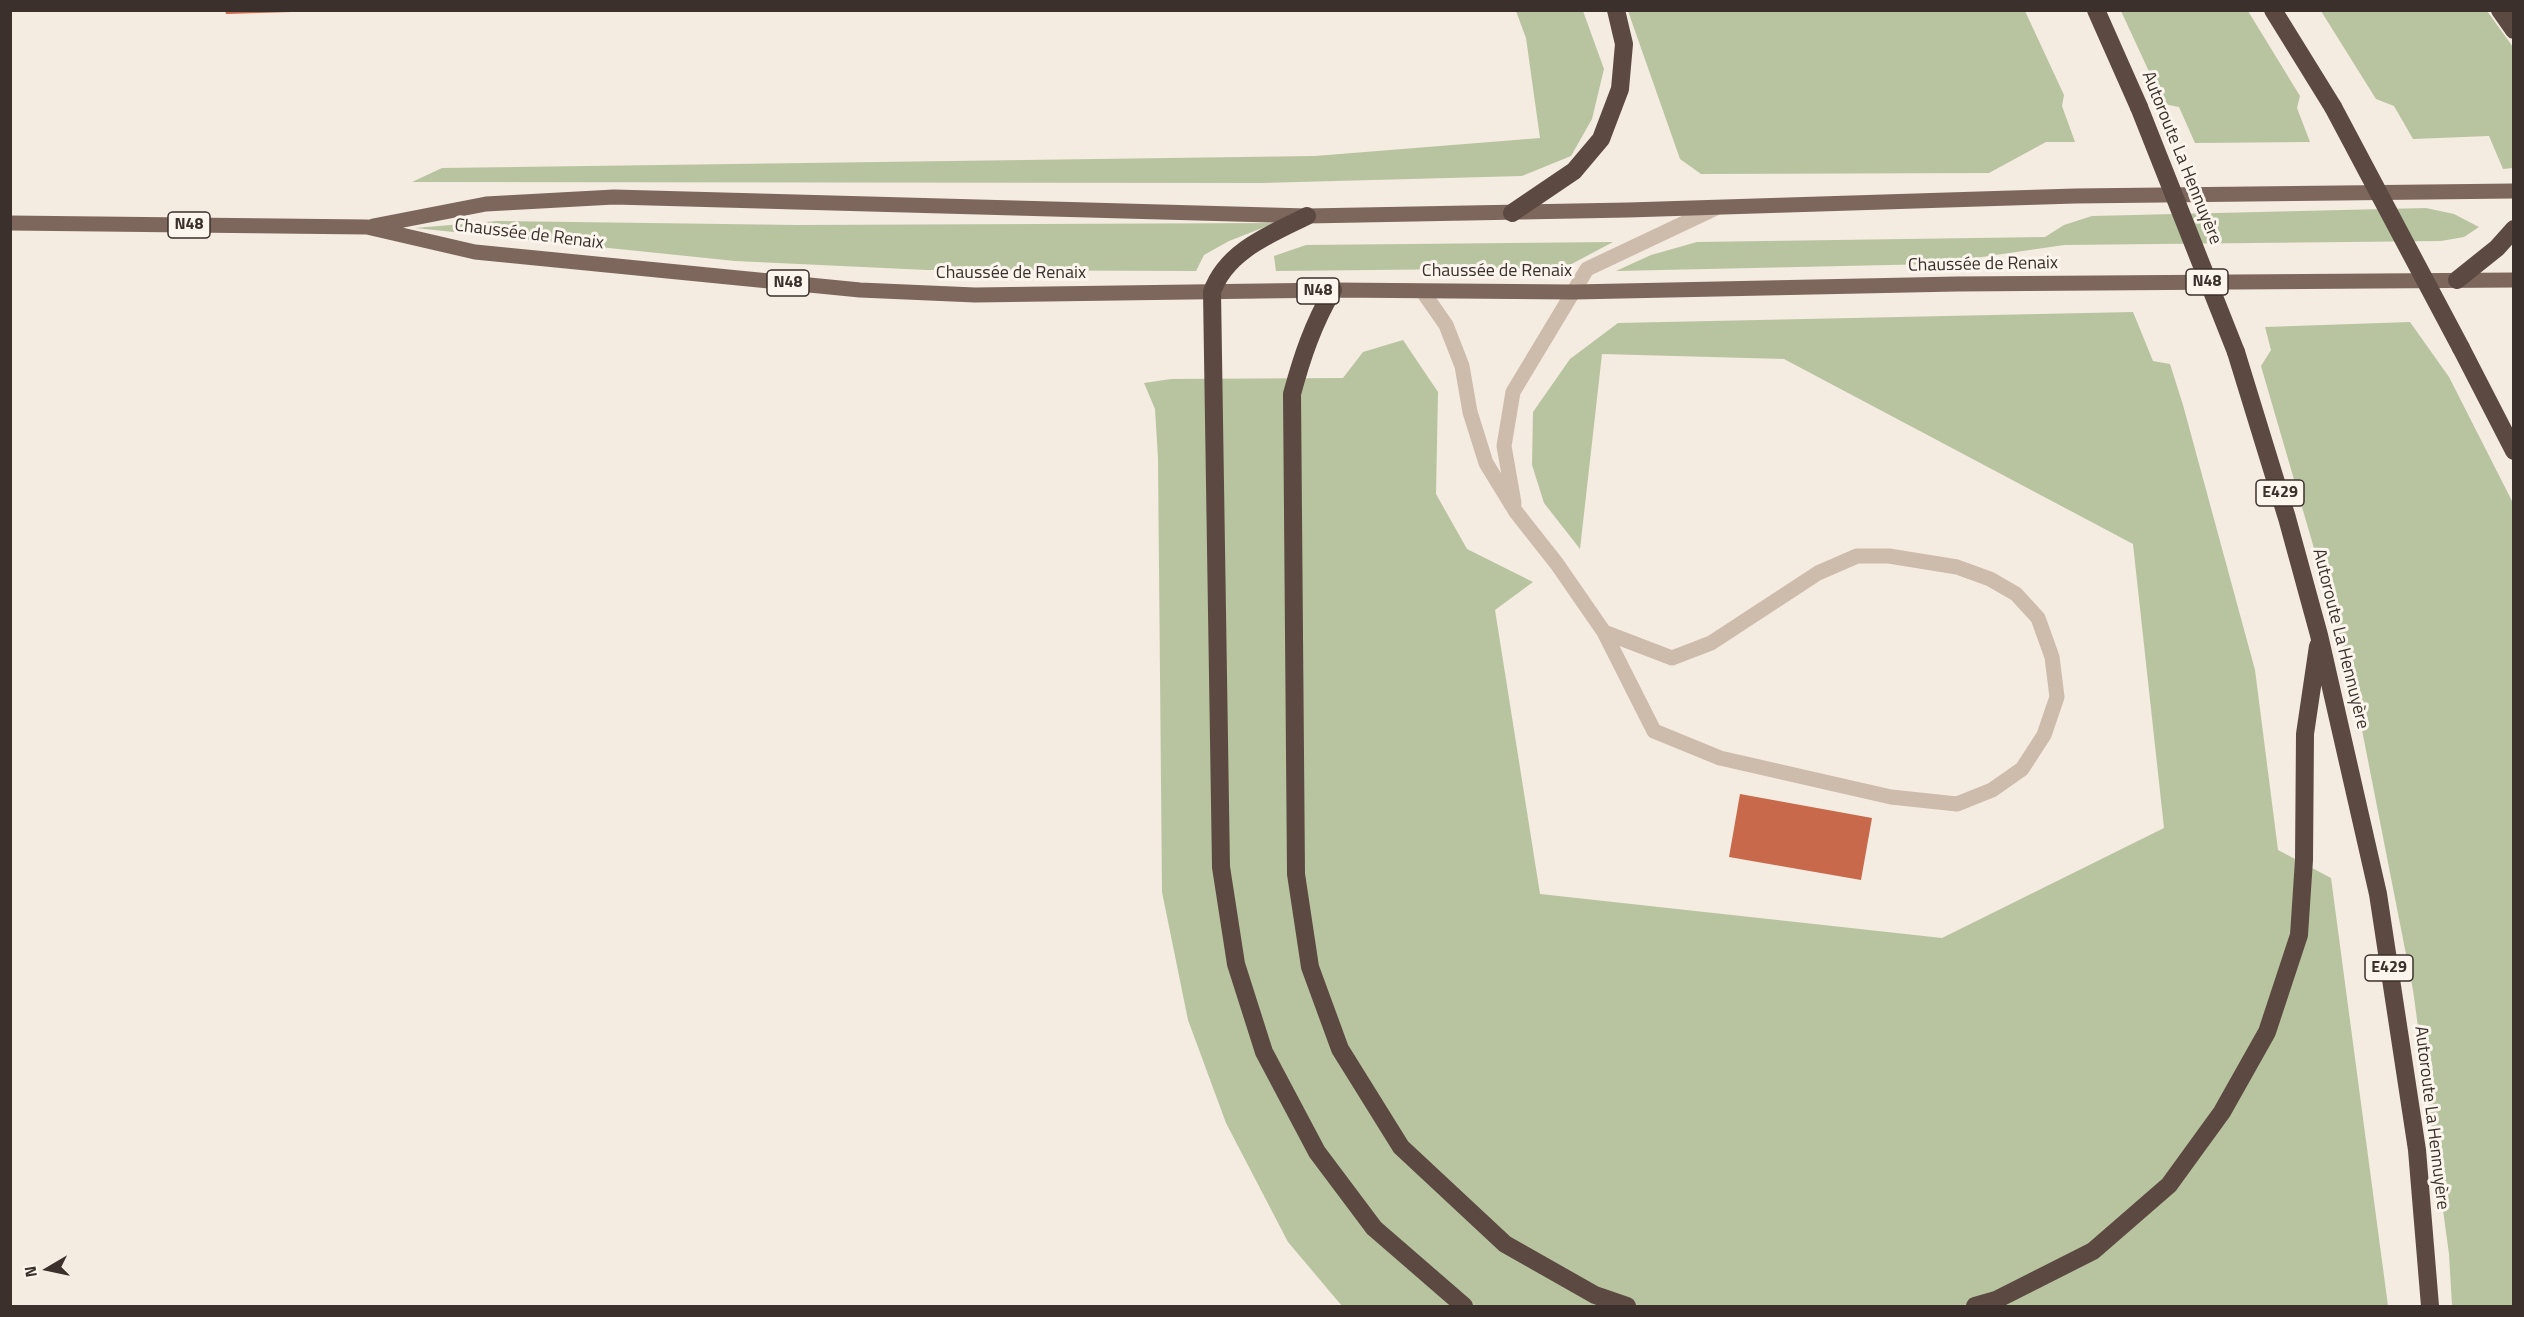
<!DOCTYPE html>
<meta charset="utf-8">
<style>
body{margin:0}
#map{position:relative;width:2524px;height:1317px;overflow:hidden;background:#f4ebe1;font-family:"Titillium Web",sans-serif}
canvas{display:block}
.frame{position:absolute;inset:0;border:12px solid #3b302b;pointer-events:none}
.north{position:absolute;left:18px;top:1239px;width:60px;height:60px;-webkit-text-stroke:4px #fbf5ee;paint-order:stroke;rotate:261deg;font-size:16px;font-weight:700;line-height:24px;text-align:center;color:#3b302b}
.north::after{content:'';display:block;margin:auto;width:21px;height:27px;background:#3b302b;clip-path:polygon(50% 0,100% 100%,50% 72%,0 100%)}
</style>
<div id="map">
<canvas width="2524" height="1317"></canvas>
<div class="frame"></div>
<div class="north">N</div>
</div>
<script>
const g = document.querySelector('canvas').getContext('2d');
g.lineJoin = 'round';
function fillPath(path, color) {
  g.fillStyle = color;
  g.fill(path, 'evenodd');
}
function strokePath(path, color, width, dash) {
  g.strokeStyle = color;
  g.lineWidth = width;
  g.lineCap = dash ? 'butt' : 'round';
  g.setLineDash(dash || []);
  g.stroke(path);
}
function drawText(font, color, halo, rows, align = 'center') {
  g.font = font + ' "Titillium Web",sans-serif';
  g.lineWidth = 6;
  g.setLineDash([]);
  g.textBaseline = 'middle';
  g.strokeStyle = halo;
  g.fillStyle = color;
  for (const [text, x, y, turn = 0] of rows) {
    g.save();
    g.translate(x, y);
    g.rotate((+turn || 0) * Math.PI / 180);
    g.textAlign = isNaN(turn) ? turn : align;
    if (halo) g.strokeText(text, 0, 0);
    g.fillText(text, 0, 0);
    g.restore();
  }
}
fillPath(new Path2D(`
 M1516,11H1583L1604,69L1592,119L1571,156L1522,176L1261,183L412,182L442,168L1315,156L1540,138L1526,38Z
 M1628,11H2025L2064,95L2062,106L2075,142H2046L1989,173L1701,174L1680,159Z
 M2121,11H2248L2300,96L2297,108L2310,142L2195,143L2179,107L2164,104Z
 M2321,11H2487L2513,47V168L2503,169L2489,136L2413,139L2394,106L2376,99Z
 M2426,208L2454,214L2479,227L2464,237L2441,241L2064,245L1934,264L1616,271L1651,255L1697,242L2045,237L2064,225L2092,216Z
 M498,221L798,225L1275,223L1229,241L1204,255L1196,271L927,270L735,261L415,228Z
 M1613,242L1564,268L1276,271L1274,256L1306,245Z
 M2133,312L2153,361L2170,364L2183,405L2255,670L2278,850L2331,878L2388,1306H1342L1288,1242L1226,1123L1188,1020L1162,892L1158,458L1155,409L1144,383L1171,379L1343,378L1363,352L1403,340L1438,392L1436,494L1467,549L1533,582L1495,610L1540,894L1942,938L2164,828L2133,544L1784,359L1602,354L1580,549L1544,503L1532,465L1533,412L1570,359L1618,323Z
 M2410,322L2449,377L2513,503V1306H2452L2449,1254L2413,990L2352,679L2261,366L2271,350L2265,327Z`), '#b8c4a0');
fillPath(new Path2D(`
 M225,10H292V12L226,14Z
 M1740,794L1872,818L1861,880L1729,857Z`), '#c8694b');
strokePath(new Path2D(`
 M1423,292L1446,325L1462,366L1470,412L1486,463L1516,512L1557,564L1604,632L1654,731L1720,758L1891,797L1957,804L1992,790L2022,769L2044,735L2057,697L2052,657L2038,618L2016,594L1990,579L1957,567L1889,556H1857L1818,573L1711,643L1672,658L1604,632
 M1514,503L1504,446L1513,392L1587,269L1716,208`), '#cdbbac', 15);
strokePath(new Path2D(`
 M10,223L367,227L475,252L860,290L975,295L1333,290L1574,292L1957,284L2514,280
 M373,226L486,204L614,197L1307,216L1628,210L2075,196L2514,191`), '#7d675c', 15);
strokePath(new Path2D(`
 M2096,10L2139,107
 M2273,10L2333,107
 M2500,10L2514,30
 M1512,213L1574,171L1601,139L1620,89L1624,44L1616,10
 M1307,216C1271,234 1226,251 1212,292L1221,867L1236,964L1264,1052L1317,1152L1374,1228L1464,1306
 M2457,280L2497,248L2514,229
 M1333,290C1313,324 1302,357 1292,394L1296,874L1310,967L1340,1049L1401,1147L1505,1244L1595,1295L1627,1306
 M2461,348L2514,451
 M2236,352L2287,518L2319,635L2378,894L2417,1150L2430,1306
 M1975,1306L1996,1300L2093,1251L2169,1185L2222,1112L2267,1032L2299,935L2304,860L2305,734L2318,646`), '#5c4a42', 18);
strokePath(new Path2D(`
 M2139,107L2236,352
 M2333,107L2461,348`), '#5c4a42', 18);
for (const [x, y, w] of [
 [189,225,42],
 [2207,282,42],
 [788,283,42],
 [1318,291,42],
 [2280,493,48],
 [2389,968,48]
]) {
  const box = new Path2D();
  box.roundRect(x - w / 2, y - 13, w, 26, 4.5);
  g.fillStyle = '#fbf5ee';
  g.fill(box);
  strokePath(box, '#3b302b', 1.5);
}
drawText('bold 16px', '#3b302b', null, [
 ["N48",189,225],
 ["N48",2207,282],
 ["N48",788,283],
 ["N48",1318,291],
 ["E429",2280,493],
 ["E429",2389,968]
]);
drawText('18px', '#3b302b', '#fbf5ee', [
 ["Autoroute La Hennuyère",2181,158,68],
 ["Chaussée de Renaix",529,235,7],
 ["Chaussée de Renaix",1983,265,-1],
 ["Chaussée de Renaix",1497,272],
 ["Chaussée de Renaix",1011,274],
 ["Autoroute La Hennuyère",2340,639,76],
 ["Autoroute La Hennuyère",2431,1118,83]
]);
</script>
